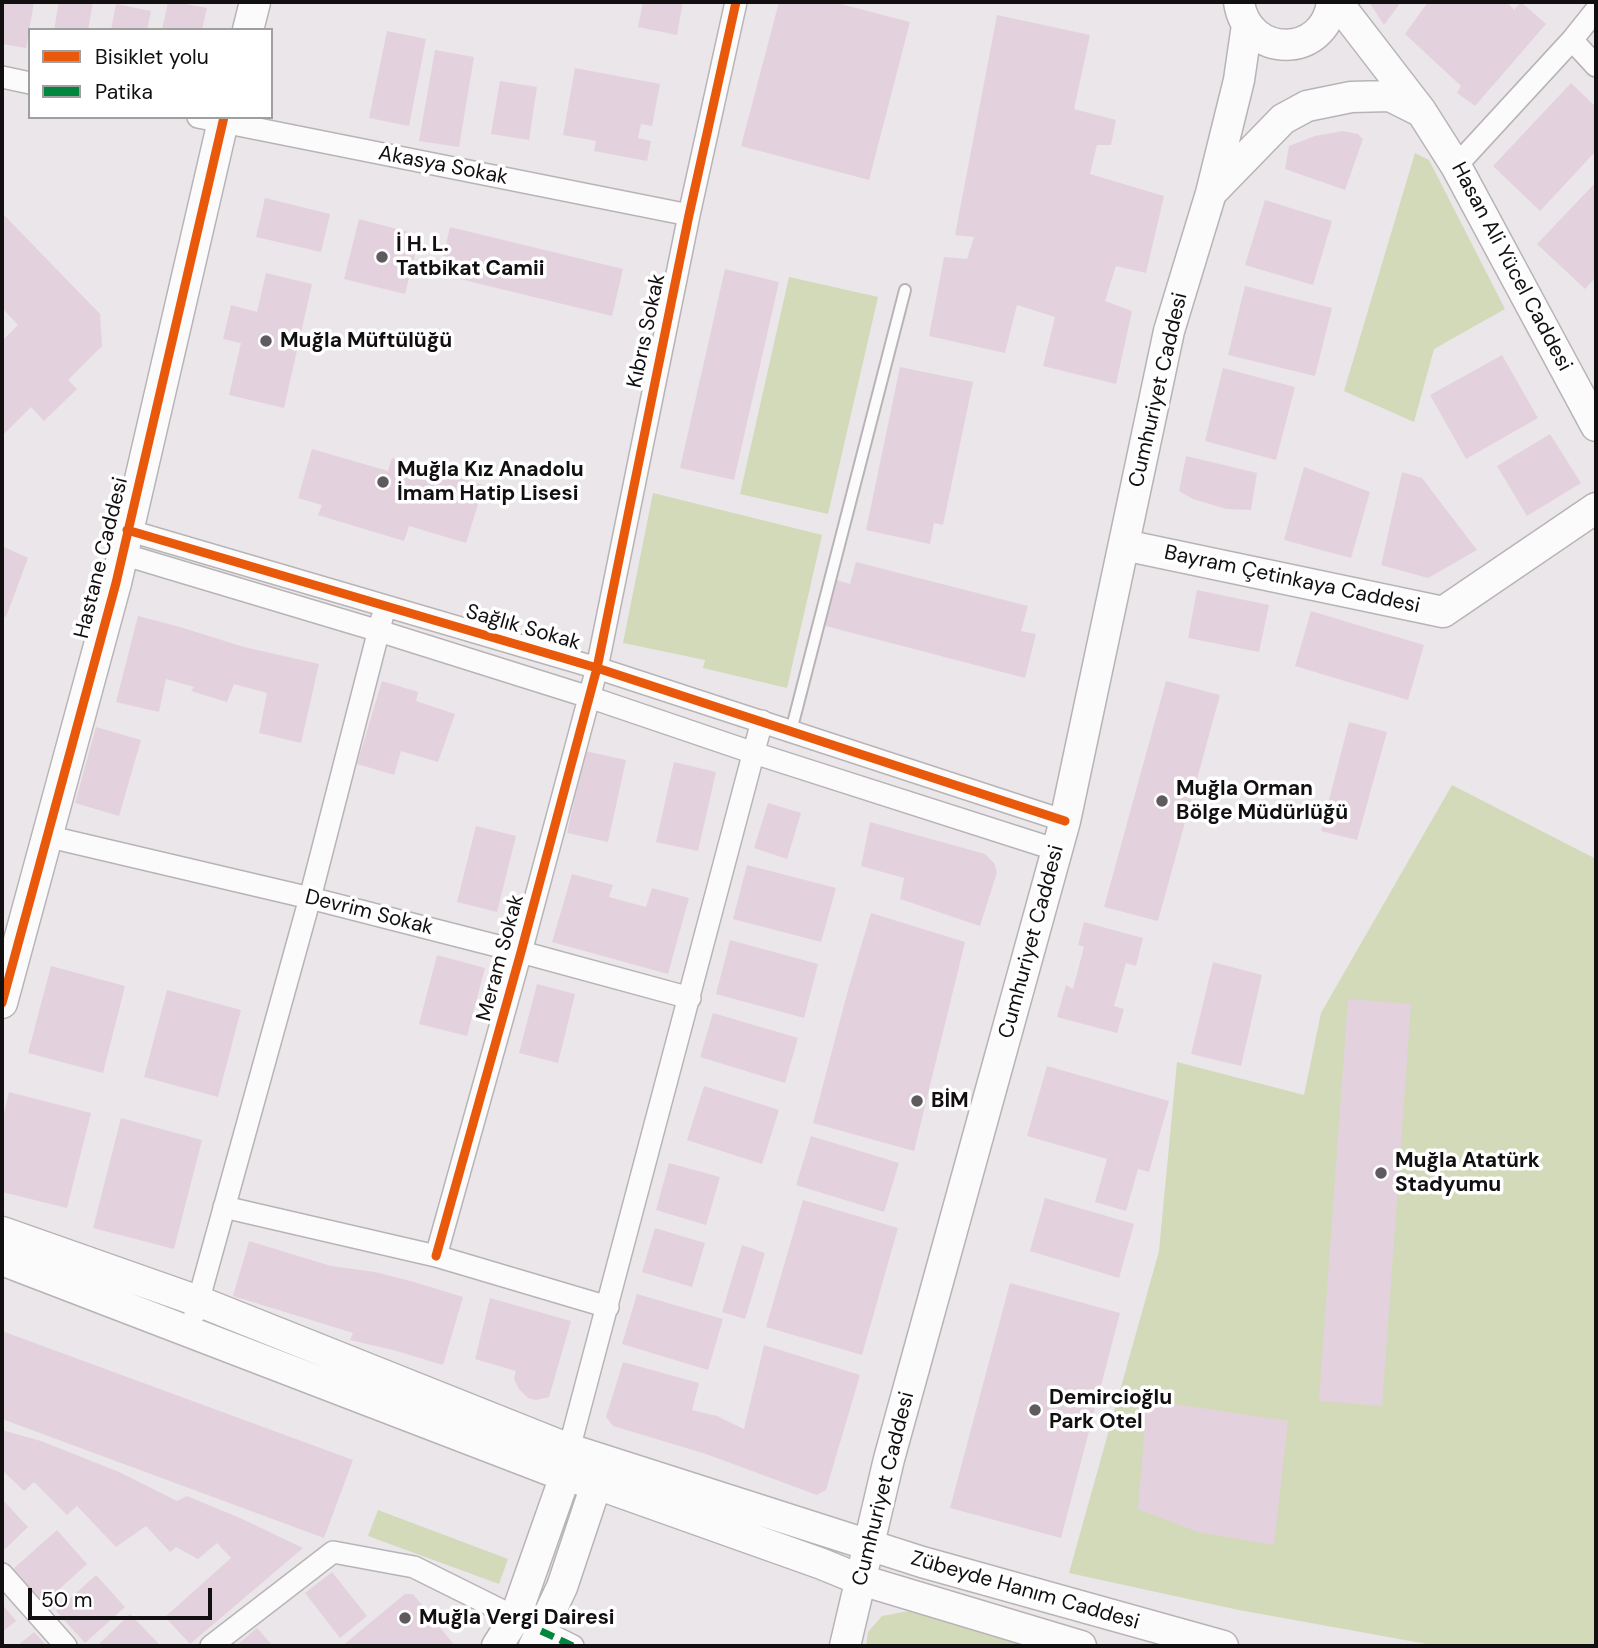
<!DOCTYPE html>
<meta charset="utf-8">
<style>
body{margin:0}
#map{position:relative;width:1598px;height:1648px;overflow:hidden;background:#ebe6e9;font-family:"DM Sans",sans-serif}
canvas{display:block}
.frame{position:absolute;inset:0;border:4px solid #120f11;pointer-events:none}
.legend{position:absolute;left:28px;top:28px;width:245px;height:91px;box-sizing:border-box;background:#fff;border:2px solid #a09fa0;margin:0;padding:9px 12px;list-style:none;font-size:21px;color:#120f11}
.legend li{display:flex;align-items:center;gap:14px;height:35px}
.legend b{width:35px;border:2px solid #a09fa0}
.scale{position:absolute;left:28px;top:1588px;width:184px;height:32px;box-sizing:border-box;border:4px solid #120f11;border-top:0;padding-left:9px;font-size:21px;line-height:24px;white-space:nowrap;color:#120f11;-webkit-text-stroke:5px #fff;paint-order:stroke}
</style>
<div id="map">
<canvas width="1598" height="1648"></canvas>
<div class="frame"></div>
<ul class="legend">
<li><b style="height:9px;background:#e8590c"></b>Bisiklet yolu</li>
<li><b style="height:9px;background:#00873e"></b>Patika</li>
</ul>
<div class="scale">50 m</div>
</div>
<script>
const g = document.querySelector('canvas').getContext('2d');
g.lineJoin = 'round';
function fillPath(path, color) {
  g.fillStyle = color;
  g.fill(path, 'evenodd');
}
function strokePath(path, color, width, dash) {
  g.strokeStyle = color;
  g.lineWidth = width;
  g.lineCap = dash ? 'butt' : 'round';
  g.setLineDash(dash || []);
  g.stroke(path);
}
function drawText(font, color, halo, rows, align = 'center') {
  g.font = font + ' "DM Sans",sans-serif';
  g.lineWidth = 7;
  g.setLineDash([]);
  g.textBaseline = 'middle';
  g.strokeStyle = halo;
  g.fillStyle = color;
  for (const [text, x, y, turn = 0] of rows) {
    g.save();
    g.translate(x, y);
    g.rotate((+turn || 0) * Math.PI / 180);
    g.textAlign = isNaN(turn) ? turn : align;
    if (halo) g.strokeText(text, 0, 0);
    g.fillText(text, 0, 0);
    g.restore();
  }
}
fillPath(new Path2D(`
 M1415,153L1429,160L1505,309L1434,349L1414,422L1344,391Z
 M789,277L878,297L828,514L740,494Z
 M653,493L822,535L787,688L703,668L705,660L623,643Z
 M1452,785L1596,859V1646H1438L1239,1610L1069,1573L1159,1251L1177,1062L1304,1095L1321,1013Z
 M378,1510L508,1559L499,1584L368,1536Z
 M909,1611L1028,1646H866L868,1632L882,1616Z`), '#d2dab9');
fillPath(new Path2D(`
 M2,2H34L26,48L2,44Z
 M59,2H93L88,30H54Z
 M168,2H175L207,8L202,30H162Z
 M643,2H683L677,35L638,27Z
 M779,2H833L910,22L869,180L741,146Z
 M1369,2H1401L1384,25Z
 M1428,2H1507L1514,10L1521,2L1546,24L1475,106L1457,93L1461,86L1405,34Z
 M116,4L151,11L147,30H111Z
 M997,15L1090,35L1074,109L1116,120L1111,145H1097L1090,174L1164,196L1146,273L1116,266L1105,301L1132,311L1116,384L1043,366L1055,317L1017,305L1005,353L929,336L944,257L967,259L974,237L955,235Z
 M387,31L426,39L409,126L369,118Z
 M435,50L474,57L459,147L419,141Z
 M575,68L660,84L652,126L641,124L638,138L651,141L647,161L594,151L596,141L563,135Z
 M500,81L537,87L529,140L491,134Z
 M1571,83L1596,107V151L1540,211L1493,166Z
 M1342,131L1358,134L1363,139L1345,190L1285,169L1289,146L1315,136Z
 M1596,182V277L1585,289L1537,244Z
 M265,198L330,214L321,252L256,237Z
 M1265,200L1332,221L1313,285L1245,265Z
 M4,215L100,314L102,346L68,380L77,389L44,421L31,407L2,436V341L18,325L2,308V216Z
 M359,219L420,235L405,294L344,279Z
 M450,227L623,269L612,316L439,274Z
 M725,269L779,282L734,480L680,468Z
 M266,273L312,284L284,408L229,395L241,343L223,339L231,305L257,312Z
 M1245,286L1332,308L1315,376L1228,355Z
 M1502,355L1538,418L1466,459L1430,395Z
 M900,367L973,382L943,525L934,523L930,544L866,530Z
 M1223,368L1295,387L1276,460L1205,441Z
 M1550,434L1581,483L1527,516L1497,466Z
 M312,449L388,471L392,458L484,485L466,543L409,526L404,541L318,515L322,505L298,498Z
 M1186,456L1257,473L1251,510L1226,509L1193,499L1179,491Z
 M1304,467L1370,492L1351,558L1284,540Z
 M1402,472L1422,478L1477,550L1428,578L1381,565Z
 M2,546L28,558L6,617L2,616Z
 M856,562L1028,606L1021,631L1036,634L1025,678L822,625L834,579L850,584Z
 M1197,590L1269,605L1259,652L1188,638Z
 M1311,611L1424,645L1408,700L1295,666Z
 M138,616L180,627L244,647L319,664L301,743L259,733L267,693L234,684L227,702L191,691L194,687L166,679L159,712L116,702Z
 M382,681L418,692L416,701L455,714L438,762L401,751L394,775L357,764Z
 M1166,681L1220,695L1158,921L1104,907Z
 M1349,722L1387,732L1357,840L1321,831Z
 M96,727L141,740L119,816L75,803Z
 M585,751L626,760L608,842L567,833Z
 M674,762L716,772L698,851L656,842Z
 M768,803L801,813L787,859L754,848Z
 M870,822L985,854L994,863L997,872L980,926L900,899L904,878L861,866Z
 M476,826L516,836L497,912L457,902Z
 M747,865L836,888L821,942L733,919Z
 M572,874L613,885L609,897L646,907L652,888L689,898L668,974L552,942Z
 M871,913L965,942L914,1151L813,1123L848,990Z
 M1084,922L1143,938L1136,966L1126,963L1114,1006L1124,1009L1117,1033L1057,1017L1066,985L1073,989L1084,947L1078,945Z
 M730,940L818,964L804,1018L716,994Z
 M437,955L485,968L467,1036L419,1024Z
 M1213,962L1262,975L1241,1066L1191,1054Z
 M51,966L125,986L103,1073L28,1053Z
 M537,984L575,994L558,1063L519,1053Z
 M167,990L241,1010L218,1097L144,1077Z
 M1348,999L1411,1004L1382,1406L1319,1401Z
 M713,1013L798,1038L785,1083L700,1057Z
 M1047,1066L1169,1101L1149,1172L1138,1169L1126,1211L1095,1202L1107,1159L1027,1136Z
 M704,1086L779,1110L762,1164L687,1140Z
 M9,1092L91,1113L67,1208L2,1192V1122Z
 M121,1118L202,1140L174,1249L93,1228Z
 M811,1136L899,1163L884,1212L796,1185Z
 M669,1163L720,1177L706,1225L656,1210Z
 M1045,1198L1134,1224L1119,1278L1030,1251Z
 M803,1200L898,1228L862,1355L766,1327Z
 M655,1228L705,1243L692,1287L642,1272Z
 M249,1241L331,1266L375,1272L414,1282L463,1297L443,1365L393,1350L350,1340L353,1333L233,1296Z
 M742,1245L765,1253L745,1319L722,1312Z
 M1010,1283L1120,1313L1061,1538L950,1508Z
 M637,1294L723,1319L708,1370L622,1344Z
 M490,1298L571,1321L549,1397L536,1400L528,1398L519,1389L514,1379L516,1371L475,1359Z
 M2,1331L353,1460L324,1538L2,1419Z
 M764,1345L860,1375L826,1490L817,1495L706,1454L613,1426L606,1417L623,1362L699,1383L692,1410L717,1416L744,1429Z
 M1147,1400L1288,1421L1274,1545L1198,1532L1138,1509Z
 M2,1430L41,1441L119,1472L177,1501L187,1496L240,1518L303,1548L190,1644L165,1617L231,1558L217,1543L198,1559L176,1547L170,1552L146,1526L116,1547L77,1506L67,1515L34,1482L24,1491L2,1470Z
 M2,1499L28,1527L2,1552Z
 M57,1530L87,1564L44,1603L13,1569Z
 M332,1572L367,1616L340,1638L305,1593Z
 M96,1575L125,1607L85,1643L56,1611Z
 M405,1594H413L455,1646H342Z
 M2,1604L16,1621L2,1632Z
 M130,1614L161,1646H97Z
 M257,1628L273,1646H236Z
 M34,1632L47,1646H17Z`), '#e3d2dd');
const lane = new Path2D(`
 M791,731L905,290`);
const street = new Path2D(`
 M1572,40L1596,66
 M2,77L30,83
 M198,117L689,215
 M1456,166L1572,40L1596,10
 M127,530L597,668L1065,821
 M122,554L379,631L589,697L754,753L1057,850
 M46,836L310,898L521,952L690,998
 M224,1207L436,1256L608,1307
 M436,1256L521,952L597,668L689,215L736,2
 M195,1313L310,898L382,618
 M569,1449L762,721
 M2,1574L66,1646
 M211,1646L333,1552L414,1567L573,1646`);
const secondary = new Path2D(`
 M1239,2C1247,59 1325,59 1332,2
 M1337,2L1421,111L1456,166L1596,426
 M248,30L255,2
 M1211,193L1283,119L1307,106L1351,97L1390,96L1420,111
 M1124,545L1443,612L1596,508
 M2,1003L116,583L224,117
 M2,1232L198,1301L569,1449L922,1562L1223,1646
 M2,1260L565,1476L597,1484L822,1564L861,1580L1081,1646
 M497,1646L515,1618L565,1476L568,1458
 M534,1646L562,1587L602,1467
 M845,1646L889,1459L1065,821L1169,331L1211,193L1239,80L1247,25`);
strokePath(lane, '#b8b4b6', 14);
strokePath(street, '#b8b4b6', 24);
strokePath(secondary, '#b8b4b6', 33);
strokePath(lane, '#fcfbfc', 10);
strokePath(street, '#fcfbfc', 21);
strokePath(secondary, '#fcfbfc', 30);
strokePath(new Path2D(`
 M541,1631L573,1646`), '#00873e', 7, [14, 7]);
strokePath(new Path2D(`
 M127,530L597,668L1065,821
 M2,1003L116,583L224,117
 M436,1256L521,952L597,668L689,215L736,2`), '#e8590c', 9);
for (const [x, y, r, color] of [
 [382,257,7,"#5e5a5d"],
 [266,341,7,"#5e5a5d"],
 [383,482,7,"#5e5a5d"],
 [1162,801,7,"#5e5a5d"],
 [917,1101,7,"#5e5a5d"],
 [1381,1173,7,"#5e5a5d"],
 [1035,1410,7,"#5e5a5d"],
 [405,1618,7,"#5e5a5d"]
]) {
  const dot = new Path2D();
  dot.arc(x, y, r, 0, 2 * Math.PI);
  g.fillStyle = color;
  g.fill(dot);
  strokePath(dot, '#fff', 2.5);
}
drawText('21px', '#120f11', '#fff', [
 ["Akasya Sokak",443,166,11],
 ["Hasan Ali Yücel Caddesi",1511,267,62],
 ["Kıbrıs Sokak",647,331,-78],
 ["Cumhuriyet Caddesi",1159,390,-77],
 ["Hastane Caddesi",102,558,-76],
 ["Bayram Çetinkaya Caddesi",1292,580,12],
 ["Sağlık Sokak",523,628,16],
 ["Devrim Sokak",369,913,14],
 ["Cumhuriyet Caddesi",1032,942,-75],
 ["Meram Sokak",501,958,-75],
 ["Cumhuriyet Caddesi",884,1489,-76],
 ["Zübeyde Hanım Caddesi",1025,1591,16]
]);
drawText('bold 21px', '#120f11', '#fff', [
 ["İ H. L.",396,245],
 ["Tatbikat Camii",396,269],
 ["Muğla Müftülüğü",280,341],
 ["Muğla Kız Anadolu",397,470],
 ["İmam Hatip Lisesi",397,494],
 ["Muğla Orman",1176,789],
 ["Bölge Müdürlüğü",1176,813],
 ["BİM",931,1101],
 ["Muğla Atatürk",1395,1161],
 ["Stadyumu",1395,1185],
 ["Demircioğlu",1049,1398],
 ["Park Otel",1049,1422],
 ["Muğla Vergi Dairesi",419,1618]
], 'left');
</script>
